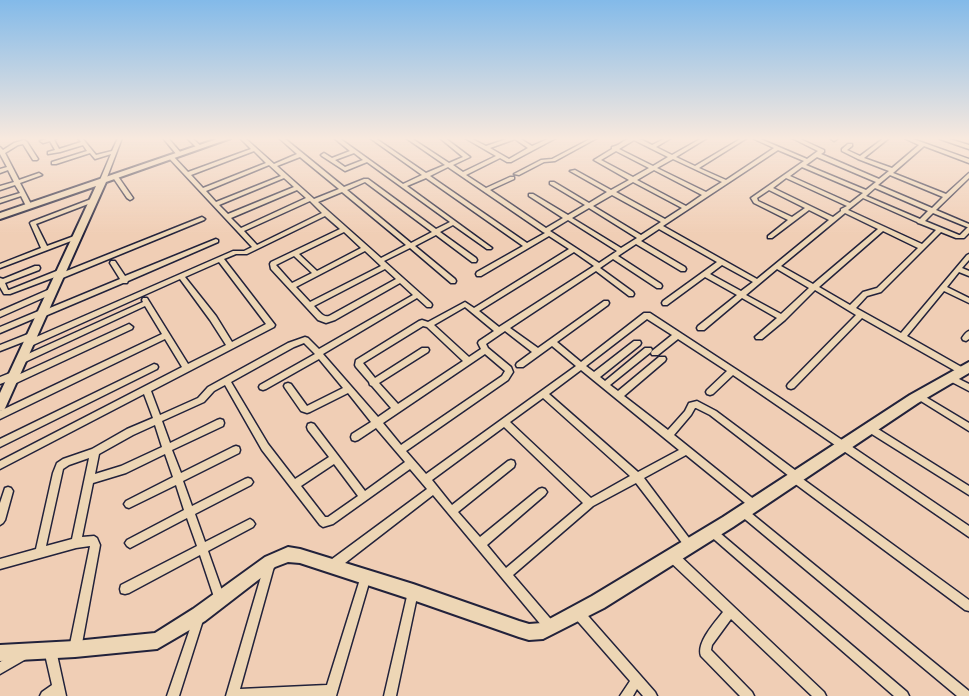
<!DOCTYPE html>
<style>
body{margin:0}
canvas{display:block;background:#f0ceb5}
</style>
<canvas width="969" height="696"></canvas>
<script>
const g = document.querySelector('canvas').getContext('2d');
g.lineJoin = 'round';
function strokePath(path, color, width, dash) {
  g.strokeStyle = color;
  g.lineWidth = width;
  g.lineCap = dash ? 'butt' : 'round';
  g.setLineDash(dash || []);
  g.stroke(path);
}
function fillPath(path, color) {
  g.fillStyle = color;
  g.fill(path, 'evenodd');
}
const street = new Path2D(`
 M50,138H57L54,140L59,149L81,142L78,138H82L96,155L112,151L118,138H122L106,180L103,182L100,180L111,154L95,159L90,153L56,164H52V162L87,151L83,145L60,152L48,154V152L55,150L50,141L43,143L40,141Z
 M163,138H168L181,153V155H177Z
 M187,138H192L202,147L197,148Z
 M240,138H245L274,164L297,154L279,138H284L344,187L364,179H368L436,229L450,222L367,162L345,171L322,156L321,155L324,153L332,158L350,151L334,138H339L403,184L422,175L370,138H375L426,173L445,165L406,138H411L449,163L463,157L440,138H445L470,157L453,165L463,172L496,156L465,138H470L486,146L510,138H519L532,146L550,138H556L511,162H507L500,158L466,175L486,188L510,177H514V179L490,190L546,228L563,218L529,196V194H533L568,215L585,205L550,184V182H554L589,203L607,192L570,171L575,170L611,190L629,180L594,160L612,149V147C617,146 620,144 624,141C635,135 642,140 652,145L666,138H671L656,147L672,155L702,138H707L676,157L695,166L742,138H747L699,168L726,180L774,148L752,138H758L807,159L818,151L792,138H798L824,150V152L821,154L879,179L889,171L858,159L842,151V149L848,144H852V146L847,150L860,156L884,138H889L864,158L892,168L919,145L904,138H910L969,159V163L924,146L893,173L946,194L969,173V178L936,210L969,224V233L964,238H956L941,232L881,292L867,296L856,308L901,333L967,255L969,254V260L962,268L969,271V276L959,272L947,287L969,298V303L944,291L907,336L965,369L966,371L965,373H959L862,318L794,388L791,389L788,388L787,386L788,384L856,315L815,290L785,320L762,339H756L755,337L777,318L742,298L704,330H698L697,328L698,326L737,295L705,277L667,305H663L662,303L663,301L717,262L659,229L641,241L685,267L686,269L685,271H681L636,244L618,256L661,284L662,286L661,288H657L613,259L600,268L633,292L634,294L633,296H629L596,271L510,328L538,348L604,301H608L609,303L608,305L557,342L581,362L644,313H650L780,398L969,526V537L733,375L713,394L710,395L707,394L706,392L707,390L727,371L678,339L658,355H652L651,353L652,351L672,335L647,319L586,366L594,372L634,341H640L641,343L640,345L600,377L605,381L645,348H651L652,350L651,352L610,385L618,391L659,357H665L666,359L665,361L624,396L668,430L685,411L689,403L697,401L716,411L799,473L800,477L969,600V611L965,610L790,480L789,476L710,415L696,408H695L691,415L674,435L756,501L758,504L756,507L753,508L750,507L686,455L644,478L692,542L694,545L692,548L689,550L686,548L636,483L593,506L513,575L555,624L556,628L555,632L551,633L547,632L433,495L336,570L332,571L328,570L327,566L328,562L427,489L410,469L333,524L323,527L320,525L262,450L225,385L214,391L204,402L162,421L170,443L217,420L220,419L223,420L224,423L223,426L172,450L181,473L233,447L236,446L239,447L240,450L239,453L183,481L192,506L245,479L248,478L251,479L253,482L251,485L195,514L205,542L250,519L253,521L255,524L253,527L208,551L225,599L224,603L220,604L216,603L200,555L129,593L125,594L121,593L120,589L121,585L197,546L187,518L130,548L127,546L125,543L127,540L184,510L176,485L129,508L126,507L124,504L126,501L173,477L165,454L126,473L93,483L82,537L94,536L97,538L100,545L81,649L79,653L75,655L71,653L69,649L90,546L76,548L0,569V559L36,549L53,473L57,463L63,459L92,449L127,429L153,418L144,394L0,469V461L182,367L165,339L0,419V411L162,334L145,306L25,362H19L18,360L19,358L143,302L142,300L143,298H147L188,364L226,345L210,320L180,279L33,345H27L26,343L27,341L233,251H244L252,247L168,157L173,156L188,172L251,149ZM515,139L528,148L509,159L490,148ZM634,140L668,157L653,166L619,149ZM778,150L804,161L751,198L754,203L788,220L768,236V238H772L809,210L829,220L757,279L663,226ZM254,151L266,163L203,188L191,175ZM616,151L649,168L633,177L601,160ZM354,153L363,160L345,167L335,160ZM300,157L339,189L314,199L277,166ZM817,157L876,182L866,190L806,165ZM673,159L722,182L706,192L657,168ZM269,165L281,176L216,202L206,191ZM448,167L543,232L545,233L527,243L430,176ZM802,167L863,193L850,203L790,176ZM654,170L702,195L686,206L637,180ZM890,175L943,197L932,208L878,185ZM284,178L294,187L228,214L219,205ZM426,178L523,246L477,272L476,274L477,276H481L549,236L569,249L474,308L465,302L428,322L422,320L419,321L356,360L355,365L356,367L369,382L370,385L372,386L391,408L378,417L323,354L417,298L427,307H431L432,305L431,303L384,261L410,248L451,283H455L456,281L455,279L415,246L436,235L472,262H476L477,260L476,258L440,232L453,225L487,249H491L492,248L407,186ZM786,178L847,206L841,209V211L833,217L773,188ZM365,182L432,232L411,243L347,190ZM633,182L682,208L665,219L616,192ZM875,188L928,211L920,219L866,196ZM297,190L306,198L241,228L231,218ZM769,190L805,208L792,217L758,201L757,198ZM342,192L406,245L381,258L318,202ZM612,195L661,222L641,235L593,206ZM863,198L917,222L918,223L921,224L936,230L922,244L848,210ZM310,201L322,213L257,245L244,231ZM589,208L637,238L621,248L572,218ZM845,213L878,229L813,284L781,266ZM933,213L967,227H968L960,235H959L925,221ZM325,216L340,229L271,262L270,264L271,269L318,320L326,323L335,320L400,283L413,295L319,349L308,338L305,337L288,343L208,387L198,398L160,415L151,391L274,327L275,325L224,259L236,254H247ZM568,220L617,251L599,263L550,231ZM883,231L918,248L877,288L863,292L850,305L819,287ZM344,232L361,248L317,271L299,254ZM365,251L381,266L310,302L296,287ZM574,252L594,266L499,327L479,311ZM294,256L312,273L292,283L276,265ZM219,262L266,324L232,342L216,316L185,277ZM722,265L753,282L741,291L710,274ZM385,269L396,279L329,316C323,318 319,311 314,306ZM777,269L809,288L781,314L746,295ZM465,307L494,331L479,341L478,343L481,349L469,357L434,325ZM423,326L427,327L463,361L398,404L379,383L428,352L429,350L428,348H422L375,378L363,363ZM505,331L532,352L517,363L516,365L517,367H523L552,346L576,366L426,474L406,451L508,380L513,372L511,367L488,348L486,344ZM304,343L315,354L260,385L259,387L260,389L263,390L266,389L319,359L343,388L307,406L291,384L288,383L285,384L284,386L285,388L301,411L307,413L310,412L348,393L371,422L352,434L351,437L352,440L355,441L358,440L376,428L405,462L365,491L314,424L311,423L308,424L307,427L308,430L329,457L295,479L268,444L231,382L294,347ZM485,354L505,371L502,376L401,445L383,423ZM581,370L679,450L638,472L549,394ZM543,398L630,476L591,498L510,422ZM155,425L162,447L121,466L95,474L99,454L133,435ZM504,427L583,503L506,568L487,545L545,495L547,492L545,489L542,488L539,489L480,537L458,512L514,467L515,464L514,461L511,460L508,461L452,505L432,480ZM89,458L72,539L46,546L63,469L69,465ZM334,464L358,496L328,517H325L301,486Z
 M592,138H597L555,161L544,162L519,175L514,174L541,160L552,159Z
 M830,138H836L837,139L834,141Z
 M940,138H946L969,145V149L940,139Z
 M24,140L27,142L38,159L37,160H33L23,144L18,145L5,153L19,180L39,173L42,175L20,183L32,206L29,208L26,206L21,196L0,203V199L20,193L15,185L0,190V186L14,182L8,170L0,173V169L7,167L0,154V147L3,150L14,143Z
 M115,174L117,175L133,198L132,199L130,200L127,198L112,176Z
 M94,198L96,199V201L36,224L47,246L77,235L80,237L79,238L0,268V264L41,248L30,223L31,222Z
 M202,217L205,219L204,220L60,279H56L55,277L10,294H4L0,287V278L3,279L35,266H39L40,268L39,270L5,283L8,290H9L59,270H61L64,272Z
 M216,239L218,240V242L128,281L127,283H123L45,316H40L0,333V327L41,310H45L120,279L110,263L111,261H115L125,276Z
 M50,289H54L55,291L54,293L0,317V311Z
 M129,324L133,327L132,329L14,384H8V381L0,384V377L15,371L18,372V375Z
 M969,331V339L966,341L963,340L962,338C964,335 966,332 969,331Z
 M33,332L36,333L37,335L36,337L0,351V345Z
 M154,364L157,365L158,367L157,369L0,447V439Z
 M951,375L969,384V391L948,380L947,378L948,376Z
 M919,393L969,423V431L916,398L915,396L916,394Z
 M870,424L969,486V495L867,431L866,428L867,425Z
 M8,487L11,488L13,491L5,520L3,523L0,525V503L5,488Z
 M743,507L746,509L969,691V696H957L740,515L738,512L740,509Z
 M711,526L714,528L907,692L909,696H894L708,534L706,531L708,528Z
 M672,551L676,552L824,692L826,696H812L731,619L712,645L711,650L752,692L754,696H740L701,656C696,643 715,622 723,612L668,560L667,556L668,552Z
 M270,558L274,559L275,563L240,689L327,685L361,576L362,572L366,571L370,572L371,576L336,696H226L265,563L266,559Z
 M413,587L417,588L418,592L396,696H384L408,592L409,588Z
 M578,608L582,609L655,692L657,696H643L637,689L633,696H620L630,681L574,617L573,613L574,609Z
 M199,612L203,613L204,617L179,696H167L194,617L195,613Z
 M50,644L54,646L56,650L66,696H40L42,692L52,685L44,650L46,646Z
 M22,649L26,651L28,655L26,659L0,674V662Z`);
const secondary = new Path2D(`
 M220,138H231L106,182L6,406L4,410L0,411V393L96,186L0,219V213Z
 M969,362V373L918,403L733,527L604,608L543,639L529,640L519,637L413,600L300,563L288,562L275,567L205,621L157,649L75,657L0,661V645L75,641L155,633L193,609L265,557L288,547L300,549L413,584L519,621L529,624L542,623L592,596L723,517L910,395Z`);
strokePath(street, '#22223b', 3);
strokePath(secondary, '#22223b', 4);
fillPath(street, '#edd6b5');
fillPath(secondary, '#edd6b5');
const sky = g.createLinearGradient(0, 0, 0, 235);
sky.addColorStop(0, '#83bae9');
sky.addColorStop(0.59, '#f8e9de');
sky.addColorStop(1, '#f8e9de00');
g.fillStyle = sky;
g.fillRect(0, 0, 969, 235);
</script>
